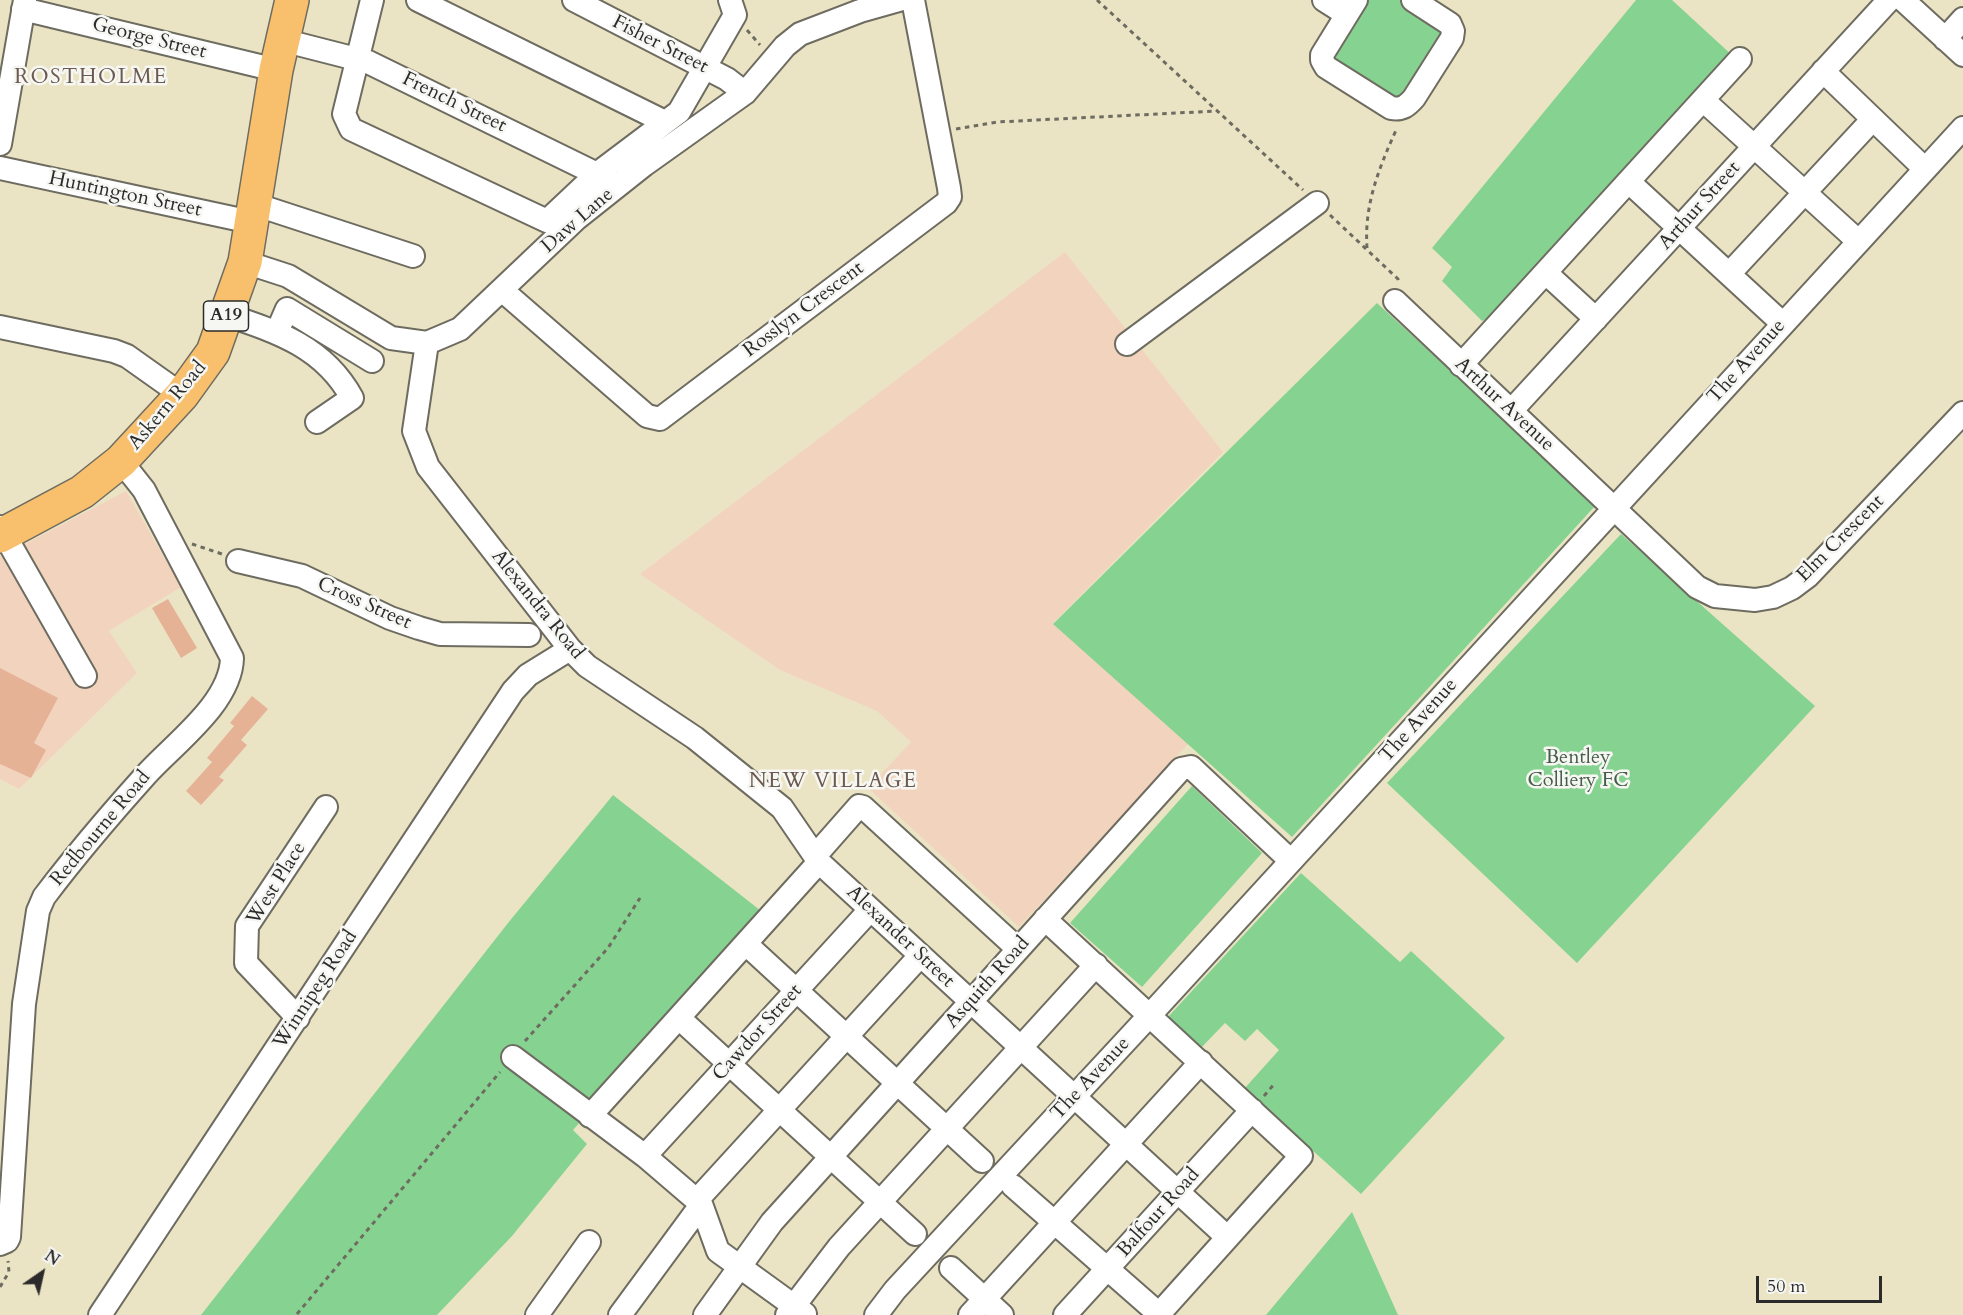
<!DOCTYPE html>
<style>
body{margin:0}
#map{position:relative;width:1963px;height:1315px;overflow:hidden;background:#ebe4c4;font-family:Cardo,serif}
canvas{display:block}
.north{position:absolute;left:12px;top:1243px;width:60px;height:60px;-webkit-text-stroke:4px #f6f6f2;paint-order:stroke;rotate:34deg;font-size:16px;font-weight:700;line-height:24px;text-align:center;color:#2b2b2b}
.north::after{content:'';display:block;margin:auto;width:21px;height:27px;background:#2b2b2b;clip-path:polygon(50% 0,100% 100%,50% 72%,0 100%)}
.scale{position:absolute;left:1756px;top:1276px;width:126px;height:27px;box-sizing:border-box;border:3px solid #2b2b2b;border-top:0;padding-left:8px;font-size:18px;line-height:21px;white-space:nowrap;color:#2b2b2b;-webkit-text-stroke:4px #f6f6f2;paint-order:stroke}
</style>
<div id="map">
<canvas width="1963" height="1315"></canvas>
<div class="north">N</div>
<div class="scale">50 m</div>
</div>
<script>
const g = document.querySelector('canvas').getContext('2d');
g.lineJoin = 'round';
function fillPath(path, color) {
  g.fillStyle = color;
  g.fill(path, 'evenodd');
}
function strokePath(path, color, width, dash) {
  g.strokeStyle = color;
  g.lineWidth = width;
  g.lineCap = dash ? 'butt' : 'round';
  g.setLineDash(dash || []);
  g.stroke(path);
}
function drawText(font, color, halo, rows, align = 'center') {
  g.font = font + ' Cardo,serif';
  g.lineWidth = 5;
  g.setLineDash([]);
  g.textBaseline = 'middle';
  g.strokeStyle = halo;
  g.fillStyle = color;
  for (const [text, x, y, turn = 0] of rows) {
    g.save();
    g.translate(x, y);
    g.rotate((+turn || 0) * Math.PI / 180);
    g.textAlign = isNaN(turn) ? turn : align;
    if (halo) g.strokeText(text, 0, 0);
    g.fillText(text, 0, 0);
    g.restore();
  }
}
fillPath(new Path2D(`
 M1065,252L1223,452L1053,623L1189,743L1019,927L868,788L911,742L877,711L780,670L640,574Z
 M126,491L181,587L109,631L137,673L19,789L0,779V557Z`), '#f2d4be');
fillPath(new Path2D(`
 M1362,0H1402L1439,24L1442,32L1408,92L1395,101L1331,58Z
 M1636,0H1672L1734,57L1498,315L1482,321L1442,281L1452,267L1432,248Z
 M1377,303L1596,505L1292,837L1053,624Z
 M1621,534L1815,706L1577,963L1387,783Z
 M1192,786L1262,853L1142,987L1070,923Z
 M613,795L765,914L573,1130L587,1144L512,1236L437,1315H201L508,923Z
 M1301,873L1400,962L1411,951L1505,1038L1361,1194L1244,1089L1279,1050L1257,1029L1245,1041L1225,1023L1200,1049L1167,1018Z
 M1352,1212L1398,1315H1266Z`), '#86d391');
fillPath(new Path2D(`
 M168,599L197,648L181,658L152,608Z
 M0,668L58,698L34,743L46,750L31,778L0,764Z
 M252,696L268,709L241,740L247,745L219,777L224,780L201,805L186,791L212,762L207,758L234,726L230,723Z`), '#e5b296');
const minor = new Path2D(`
 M372,0L344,114L351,129L547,221L598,173L679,112L735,15L730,0
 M418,0L665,122
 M574,0L727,79L745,93
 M1324,0L1346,14
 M1356,0L1322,55V60L1326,67L1391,108C1402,110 1407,106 1414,98L1452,38L1453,31L1450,24L1413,0
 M1903,0L1963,55
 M23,9L276,70
 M1945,39L1963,19
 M282,40L368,62L607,179
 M1823,71L1925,169
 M1703,100L1858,241
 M0,144L25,0
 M0,168L251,222
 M1629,182L1782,323
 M254,204L413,256
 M245,262L288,276L391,338L427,343L460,329L576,219L644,165L745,93L785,46L800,34L860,11L899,0
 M1546,273L1596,319
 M1729,274L1873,119
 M503,291L647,416L660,419L946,203L950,197L949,188L913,0
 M1395,301L1697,587L1715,596L1755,600L1773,597L1792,588L1808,576L1963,413
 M227,315C278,332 324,347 352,398L317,422
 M0,327L114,351L127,356L182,395
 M277,332L287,309L372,361
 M427,343L414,431L428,467L570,649L587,666L695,738L782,808L819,862L1227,1237
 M1127,344L1317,203
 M1461,365L1740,59
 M1511,411L1889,0
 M0,527L85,676
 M238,561L302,576L390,618L419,628L440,634L529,635
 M815,856L859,806L863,807L1018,949
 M1045,919L1301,1156L1158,1315
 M746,944L982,1161
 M298,1018L246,963L247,926L326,807
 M679,1018L915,1234
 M513,1057L645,1156L701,1204L718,1251L805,1314
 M590,1116L819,862
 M645,1156L870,910
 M1013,1186L1159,1314
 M697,1200L920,956
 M0,1244L7,1241L9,1237L24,1004L38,911L44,897C75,856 109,816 144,777C172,745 231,704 232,658L144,490L121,461
 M951,1268L1002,1315
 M100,1315L513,691L528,675L570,649
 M537,1315L589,1242
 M620,1315L701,1205
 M705,1315L772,1222L1181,769L1191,767L1291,861
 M787,1315L839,1247L1096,965
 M876,1315L895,1290L1150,1015L1963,128
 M970,1315L1201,1062
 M1065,1315L1252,1110`);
const highway = new Path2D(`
 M0,536L82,492L121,461L182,395L213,352L245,262L276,70L292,0`);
strokePath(minor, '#6e6c61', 26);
strokePath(highway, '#6e6c61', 36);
strokePath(new Path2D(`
 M1097,0L1303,190
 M747,30L760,45
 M956,129L997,122L1217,111
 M1330,215L1398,279L1399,284
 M1367,248C1364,204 1379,168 1397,128
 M192,544L222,554
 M525,1041L608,948L640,898
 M1264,1096L1275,1083
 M0,1287L9,1272L8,1261
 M297,1314L500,1072`), '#6e6c61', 3, [4.5, 4.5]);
strokePath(minor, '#fff', 22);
strokePath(highway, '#f8bf6c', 33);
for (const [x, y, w] of [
 [226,316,45]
]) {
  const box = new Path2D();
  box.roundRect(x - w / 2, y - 15, w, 30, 4.5);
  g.fillStyle = '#f6f6f2';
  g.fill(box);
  strokePath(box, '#2b2b2b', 1.5);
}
drawText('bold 18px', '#2b2b2b', null, [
 ["A19",226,316]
]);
drawText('20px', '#2b2b2b', '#f6f6f2', [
 ["George Street",149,39,14],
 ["Fisher Street",660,45,27],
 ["French Street",454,103,26],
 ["Huntington Street",125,195,12],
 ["Arthur Street",1700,206,-48],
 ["Daw Lane",578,221,-41],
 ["Rosslyn Crescent",804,310,-37],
 ["The Avenue",1747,362,-48],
 ["Arthur Avenue",1504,405,43],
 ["Askern Road",168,406,-50],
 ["Elm Crescent",1841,539,-45],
 ["Cross Street",364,604,24],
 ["Alexandra Road",537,605,51],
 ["The Avenue",1419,721,-48],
 ["Redbourne Road",101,829,-50],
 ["West Place",277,884,-58],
 ["Alexander Street",900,937,43],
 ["Asquith Road",988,983,-48],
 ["Winnipeg Road",316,990,-57],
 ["Cawdor Street",758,1033,-48],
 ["The Avenue",1091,1079,-47],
 ["Balfour Road",1159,1213,-48]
]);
drawText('20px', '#465d4a', '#f6f6f2', [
 ["Bentley",1578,758],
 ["Colliery FC",1578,781]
]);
g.letterSpacing = '1.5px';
drawText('21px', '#6c5a50', '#f6f6f2', [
 ["ROSTHOLME",91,78],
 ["NEW VILLAGE",833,782]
]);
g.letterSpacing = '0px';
</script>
